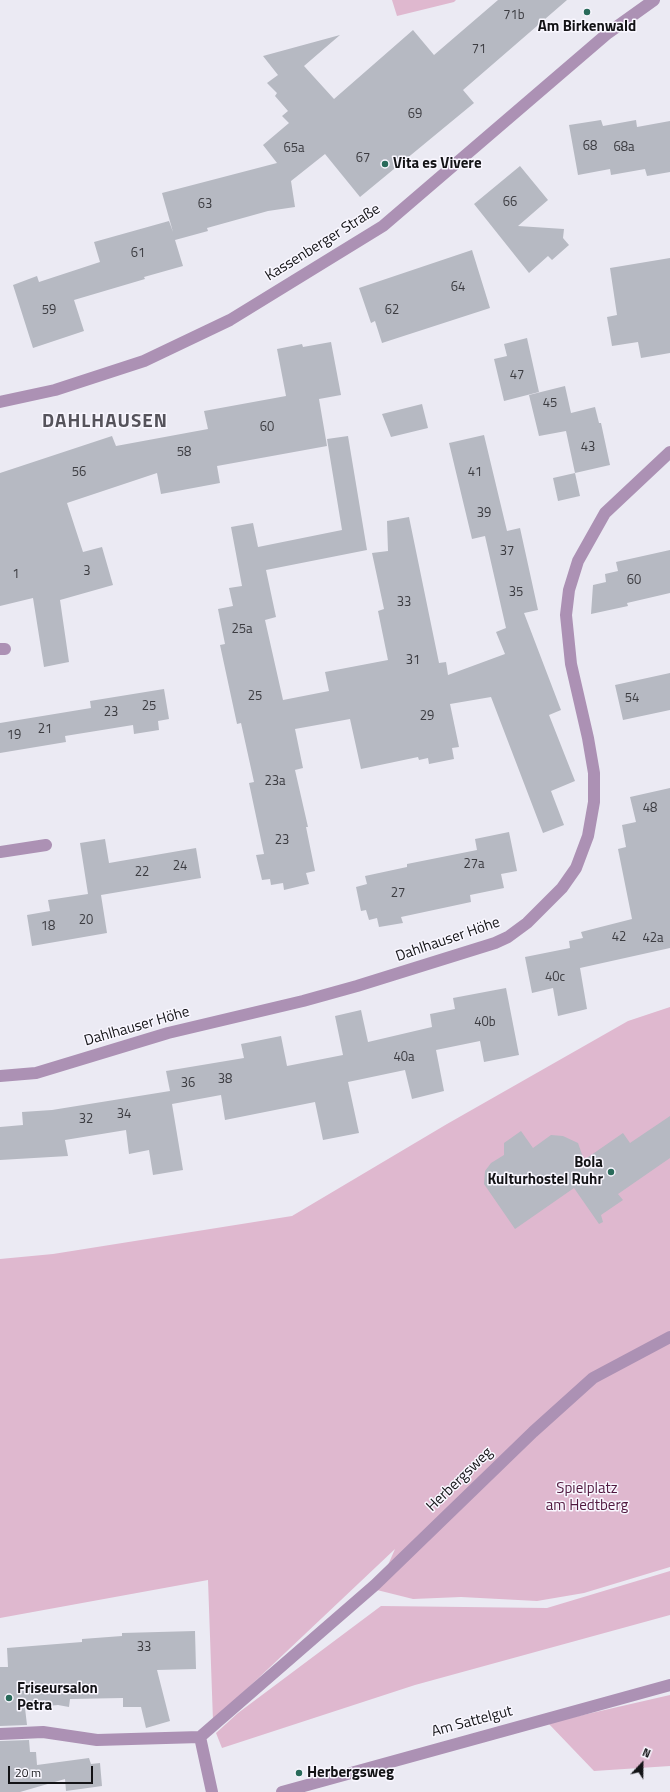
<!DOCTYPE html>
<meta charset="utf-8">
<style>
body{margin:0}
#map{position:relative;width:670px;height:1792px;overflow:hidden;background:#ebeaf3;font-family:"Titillium Web",sans-serif}
canvas{display:block}
.north{position:absolute;left:622px;top:1744px;width:40px;height:40px;-webkit-text-stroke:3px #f9f7ff;paint-order:stroke;rotate:22deg;font-size:11px;font-weight:700;line-height:16px;text-align:center;color:#131316}
.north::after{content:'';display:block;margin:auto;width:14px;height:18px;background:#131316;clip-path:polygon(50% 0,100% 100%,50% 72%,0 100%)}
.scale{position:absolute;left:8px;top:1766px;width:85px;height:18px;box-sizing:border-box;border:2px solid #131316;border-top:0;padding-left:5px;font-size:12px;line-height:14px;white-space:nowrap;color:#131316;-webkit-text-stroke:3px #f9f7ff;paint-order:stroke}
</style>
<div id="map">
<canvas width="670" height="1792"></canvas>
<div class="north">N</div>
<div class="scale">20 m</div>
</div>
<script>
const g = document.querySelector('canvas').getContext('2d');
g.lineJoin = 'round';
function fillPath(path, color) {
  g.fillStyle = color;
  g.fill(path, 'evenodd');
}
function strokePath(path, color, width, dash) {
  g.strokeStyle = color;
  g.lineWidth = width;
  g.lineCap = dash ? 'butt' : 'round';
  g.setLineDash(dash || []);
  g.stroke(path);
}
function drawText(font, color, halo, rows, align = 'center') {
  g.font = font + ' "Titillium Web",sans-serif';
  g.lineWidth = 3;
  g.setLineDash([]);
  g.textBaseline = 'middle';
  g.strokeStyle = halo;
  g.fillStyle = color;
  for (const [text, x, y, turn = 0] of rows) {
    g.save();
    g.translate(x, y);
    g.rotate((+turn || 0) * Math.PI / 180);
    g.textAlign = isNaN(turn) ? turn : align;
    if (halo) g.strokeText(text, 0, 0);
    g.fillText(text, 0, 0);
    g.restore();
  }
}
fillPath(new Path2D(`
 M392,0H456L454,2L397,16Z
 M670,1007V1567L584,1593L537,1601L461,1597L413,1599L377,1590L395,1549L213,1721L208,1580L0,1618V1259L53,1254L292,1216L447,1124L628,1021Z
 M670,1571V1615L415,1685L222,1748L216,1733L238,1713L381,1606L547,1608Z
 M670,1695V1766L594,1771L548,1723Z`), '#dfb8cf');
fillPath(new Path2D(`
 M498,0H567L463,90L474,103L360,197L325,154L291,181L295,207L268,211L207,228L208,231L175,240L183,266L144,277L145,279L74,300L84,331L33,348L13,285L37,276L39,282L100,262L94,242L169,221L173,232L162,193L277,163L263,145L289,123L282,116L288,111L275,96L277,93L267,83L278,75L263,56L340,35L304,66L334,99L413,30L434,55Z
 M601,120L603,126L636,120L637,127L670,121V172L647,176L645,169L611,175L610,169L578,175L569,125Z
 M520,166L548,200L518,226L564,229L563,238L569,245L552,260L548,256L529,273L474,204Z
 M472,250L490,308L382,343L375,321L371,323L359,288Z
 M670,258V353L641,358L638,342L612,346L607,317L617,315L610,268Z
 M527,338L539,392L504,401L494,359L507,356L504,344Z
 M331,342L341,395L319,399L327,446L217,466L220,483L161,494L157,473L67,503L83,552L102,547L113,585L60,600L69,662L44,667L33,598L0,606V473L112,436L116,446L208,429L204,411L286,396L277,349L302,344L303,347Z
 M565,386L571,413L595,407L599,423H601L610,465L575,473L566,431L539,436L529,395Z
 M422,404L428,428L391,437L382,414Z
 M484,435L507,531L520,528L538,610L524,613L561,710L549,715L575,781L551,791L564,825L543,833L491,697L450,704L459,747L452,748L454,759L429,764L428,758L419,760L418,757L361,769L350,719L295,729L303,768L295,770L308,827H306L315,871L306,873L309,884L284,890L283,883L271,885L270,879L262,880L256,855L264,854L249,783L254,782L241,723L237,724L220,645L225,644L218,609L233,606L229,588L242,586L231,527L253,523L258,547L342,530L327,439L348,436L367,550L266,570L276,617L265,620L283,700L329,691L325,672L388,660L378,611L384,609L372,553L388,551L387,521L409,517L439,663L446,662L448,675L505,654L496,632L506,628L485,536L472,539L449,443Z
 M575,473L580,496L558,501L553,478Z
 M670,550V593L627,603L628,606L591,614L593,585L606,582L605,574L618,571L616,562Z
 M670,673V710L623,720L615,685Z
 M164,689L169,719L158,721L159,730L134,734L133,725L65,736L66,742L0,753V723L91,708L90,701Z
 M670,788V948L580,968L587,1009L558,1016L553,988L532,993L525,957L570,948L569,941L583,938L581,932L632,919L618,849L626,847L622,825L636,822L630,797Z
 M509,832L517,871L501,874L504,888L470,895L471,902L401,917L403,923L379,927L377,918L369,920L366,910L361,911L356,887L367,884L365,876L407,867V864L477,850L475,839Z
 M105,839L109,863L196,848L201,878L101,895L107,933L32,946L27,915L50,911L48,900L88,894L80,843Z
 M506,988L519,1055L484,1062L480,1041L436,1050L444,1091L412,1099L405,1070L348,1082L359,1133L323,1140L315,1102L225,1120L221,1095L172,1104L183,1170L153,1175L149,1150L129,1154L126,1130L65,1140L68,1156L0,1160V1127L23,1125L22,1112L52,1110L170,1091L166,1071L244,1058L241,1044L281,1036L287,1066L343,1055L335,1016L361,1010L368,1042L432,1027L430,1014L455,1009L453,998Z
 M670,1116V1158L618,1194L623,1200L601,1215L603,1222L599,1224L574,1188L515,1229L484,1184L485,1171L491,1163L504,1155V1143L521,1131L533,1148L551,1135L563,1136L578,1143L584,1160L623,1133L630,1143Z
 M195,1631L196,1669L157,1670L170,1721L146,1728L141,1707H123V1698L70,1699L69,1707L58,1705L25,1708L27,1725L0,1726V1667H8L7,1648L82,1642V1639L122,1636V1633Z
 M29,1740L30,1752H36L37,1765L89,1758L91,1764L100,1763L102,1786L66,1791L65,1779L20,1792H0V1741Z`), '#b6b9c2');
strokePath(new Path2D(`
 M0,402L55,390L144,361L230,320L383,226L608,33L654,0
 M0,649H5
 M0,852L46,845
 M0,1076L36,1073L168,1033L303,1001L357,986L495,943L508,937L527,923L562,888L576,868L588,836L594,802V773L588,738L571,664L566,615L569,590L578,561L605,513L670,452
 M0,1734L43,1732L97,1740L200,1737
 M212,1792L200,1737L375,1585L533,1432L593,1378L670,1337
 M282,1792L670,1685`), '#ac91b4', 12);
for (const [x, y, r, color] of [
 [587,12,4,"#296a5a"],
 [385,164,4,"#296a5a"],
 [611,1172,4,"#296a5a"],
 [9,1698,4,"#296a5a"],
 [299,1773,4,"#296a5a"]
]) {
  const dot = new Path2D();
  dot.arc(x, y, r, 0, 2 * Math.PI);
  g.fillStyle = color;
  g.fill(dot);
  strokePath(dot, '#f9f7ff', 1.5);
}
drawText('13px', '#3c3c41', null, [
 ["71b",514,16],
 ["71",479,50],
 ["69",415,115],
 ["68",590,147],
 ["68a",624,148],
 ["65a",294,149],
 ["67",363,159],
 ["66",510,203],
 ["63",205,205],
 ["61",138,254],
 ["64",458,288],
 ["59",49,311],
 ["62",392,311],
 ["47",517,376],
 ["45",550,404],
 ["60",267,428],
 ["43",588,448],
 ["58",184,453],
 ["56",79,473],
 ["41",475,473],
 ["39",484,514],
 ["37",507,552],
 ["3",87,572],
 ["1",16,575],
 ["60",634,581],
 ["35",516,593],
 ["33",404,603],
 ["25a",242,630],
 ["31",413,661],
 ["25",255,697],
 ["54",632,699],
 ["25",149,707],
 ["23",111,713],
 ["29",427,717],
 ["21",45,730],
 ["19",14,736],
 ["23a",275,782],
 ["48",650,809],
 ["23",282,841],
 ["27a",474,865],
 ["24",180,867],
 ["22",142,873],
 ["27",398,894],
 ["20",86,921],
 ["18",48,927],
 ["42",619,938],
 ["42a",653,939],
 ["40c",555,978],
 ["40b",485,1023],
 ["40a",404,1058],
 ["38",225,1080],
 ["36",188,1084],
 ["34",124,1115],
 ["32",86,1120],
 ["33",144,1648]
]);
drawText('bold 15px', '#131316', '#f9f7ff', [
 ["Am Birkenwald",587,27,"center"],
 ["Vita es Vivere",393,164],
 ["Bola",603,1163,"right"],
 ["Kulturhostel Ruhr",603,1180,"right"],
 ["Friseursalon",17,1689],
 ["Petra",17,1706],
 ["Herbergsweg",307,1773]
], 'left');
drawText('15px', '#131316', '#f9f7ff', [
 ["Kassenberger Straße",323,243,-32],
 ["Dahlhauser Höhe",448,940,-19],
 ["Dahlhauser Höhe",137,1027,-16],
 ["Herbergsweg",460,1480,-44],
 ["Am Sattelgut",472,1722,-15]
]);
drawText('15px', '#50173e', '#f9f7ff', [
 ["Spielplatz",587,1489],
 ["am Hedtberg",587,1506]
]);
g.letterSpacing = '1px';
drawText('bold 19px', '#55535b', '#f9f7ff', [
 ["DAHLHAUSEN",105,422]
]);
g.letterSpacing = '0px';
</script>
